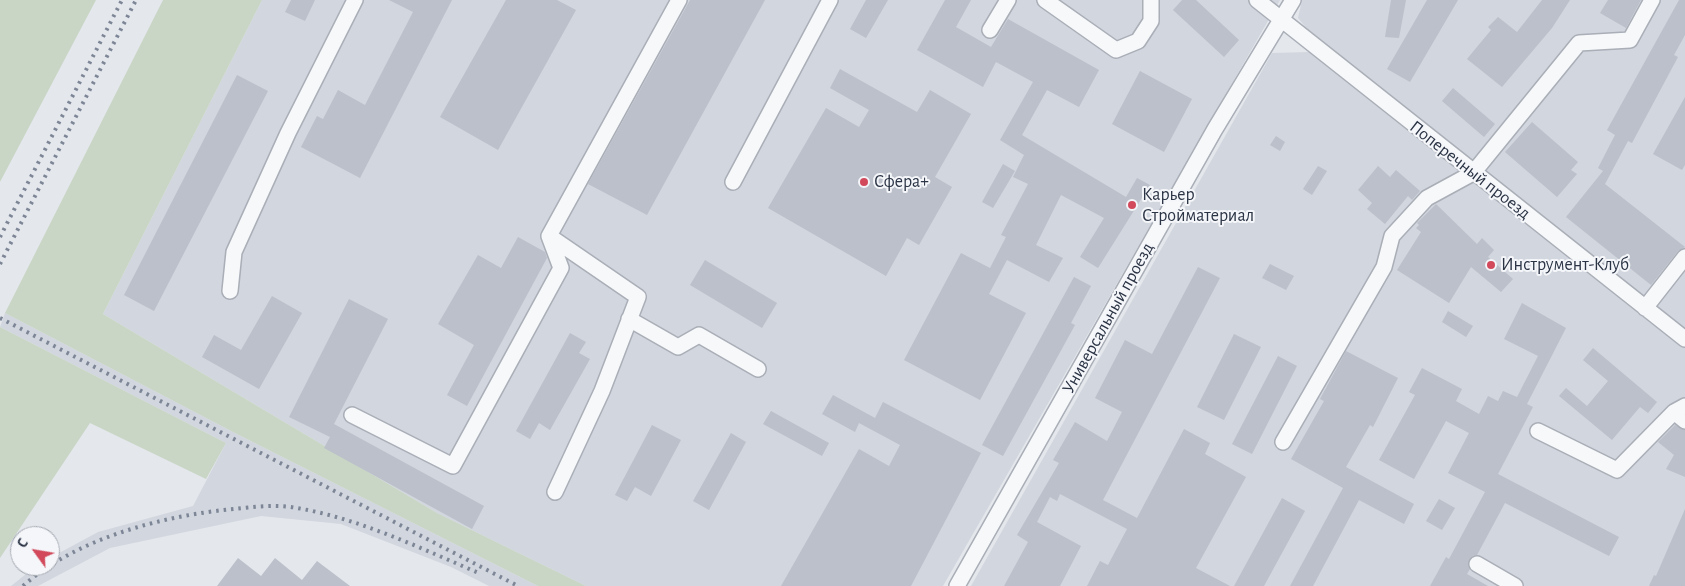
<!DOCTYPE html>
<meta charset="utf-8">
<style>
body{margin:0}
#map{position:relative;width:1685px;height:586px;overflow:hidden;background:#e4e7ec;font-family:"Alegreya Sans",sans-serif}
canvas{display:block}
.north{position:absolute;left:10px;top:526px;width:50px;height:50px;box-sizing:border-box;background:#f4f6f9;border:1px solid #a4a8b1;border-radius:50%;rotate:302deg;font-size:14px;font-weight:700;line-height:20px;text-align:center;color:#2b3445}
.north::after{content:'';display:block;margin:auto;width:18px;height:22px;background:#d1495b;clip-path:polygon(50% 0,100% 100%,50% 72%,0 100%)}
</style>
<div id="map">
<canvas width="1685" height="586"></canvas>
<div class="north">С</div>
</div>
<script>
const g = document.querySelector('canvas').getContext('2d');
g.lineJoin = 'round';
function fillPath(path, color) {
  g.fillStyle = color;
  g.fill(path, 'evenodd');
}
function strokePath(path, color, width, dash) {
  g.strokeStyle = color;
  g.lineWidth = width;
  g.lineCap = dash ? 'butt' : 'round';
  g.setLineDash(dash || []);
  g.stroke(path);
}
function drawText(font, color, halo, rows, align = 'center') {
  g.font = font + ' "Alegreya Sans",sans-serif';
  g.lineWidth = 4;
  g.setLineDash([]);
  g.textBaseline = 'middle';
  g.strokeStyle = halo;
  g.fillStyle = color;
  for (const [text, x, y, turn = 0] of rows) {
    g.save();
    g.translate(x, y);
    g.rotate((+turn || 0) * Math.PI / 180);
    g.textAlign = isNaN(turn) ? turn : align;
    if (halo) g.strokeText(text, 0, 0);
    g.fillText(text, 0, 0);
    g.restore();
  }
}
fillPath(new Path2D(`
 M262,0H1280L943,586H586L437,513L103,314Z
 M1302,0H1685V328L1315,38L1298,18Z
 M1310,52L1685,347V586H971L1272,53Z
 M5,313L233,432L538,586H489L451,567L341,524L261,516L110,548L38,586H11L36,566H50V558L98,532L193,506L226,443L0,327Z`), '#d2d6de');
fillPath(new Path2D(`
 M0,0H96L0,182Z
 M163,0H262L103,314L437,513L586,586H538L233,432L5,313Z
 M0,327L226,443L206,479L90,423L0,558Z`), '#c9d6c5');
fillPath(new Path2D(`
 M291,0H315L305,21L285,12Z
 M389,0H452L360,178L301,147L317,116L323,119L338,90L365,105L413,12Z
 M506,0H557L576,10L498,150L440,117Z
 M690,0H765L647,215L588,184Z
 M866,0H888L866,38L850,29Z
 M945,0H971L956,27L991,47L1008,19L1099,70L1079,107L1047,90L1022,135L1126,197L1137,178L1150,185L1098,268L1080,257L1104,218L1061,195L1036,245L1063,258L1049,282L1007,260L989,294L1026,313L980,400L904,360L961,253L990,268L1006,237L1001,235L1028,184L1013,177L1024,155L1000,140L1033,82L996,62L983,87L917,50Z
 M1182,0H1196L1239,40L1224,57L1173,10Z
 M1391,0H1406L1399,38L1385,37Z
 M1427,0H1458L1410,82L1387,69Z
 M1542,0H1570L1552,28L1502,87L1467,59L1491,30L1488,27L1498,17L1517,32Z
 M1608,0H1641L1626,28L1600,13Z
 M1679,0H1685V35L1674,55L1678,57L1632,143L1628,141L1605,184L1685,247L1678,251L1651,285L1566,217L1603,171L1598,168L1615,135L1607,130Z
 M840,69L917,112L930,90L971,114L935,177L952,187L919,245L907,238L886,276L768,208L826,108L859,127L869,110L830,88Z
 M1140,71L1192,99L1164,152L1112,124Z
 M237,75L268,91L154,311L124,295Z
 M1453,88L1495,124L1484,137L1442,101Z
 M1685,97V165L1682,170L1653,154Z
 M1532,122L1578,162L1571,170L1577,174L1557,197L1505,152Z
 M1276,136L1285,142L1280,151L1270,145Z
 M1003,164L1015,171L993,208L982,202Z
 M1318,166L1327,171L1312,195L1303,189Z
 M1378,166L1390,177L1396,170L1420,191L1412,200L1408,196L1385,224L1367,209L1372,203L1358,190Z
 M1436,204L1477,244L1482,238L1494,250L1488,257L1513,279L1501,292L1471,267L1449,303L1397,270L1421,232L1416,228L1419,225L1417,223Z
 M518,237L545,252L547,258L467,406L447,395L474,345L438,324L478,255L501,268Z
 M705,260L777,303L762,328L690,285Z
 M1270,264L1294,276L1286,290L1262,278Z
 M1198,267L1220,278L1103,500L1137,518L1184,429L1210,443L1205,454L1246,477L1196,568L1230,586H1087L1100,561L1108,565L1127,529L1060,494L1057,501L1050,497L1037,522L1081,546L1060,586H1004L1028,542L1017,535L1059,463L1053,460L1075,422L1107,441L1122,412L1095,398L1125,340L1152,354Z
 M1074,277L1091,286L1071,323L1075,325L1003,456L982,445Z
 M272,296L302,313L259,389L202,357L214,335L241,350Z
 M349,299L388,319L334,424L484,506L472,529L324,448L330,437L289,417Z
 M1522,303L1566,328L1527,404L1533,407L1498,474L1619,537L1609,556L1505,503L1477,555L1472,556L1468,564L1470,569L1467,574L1488,586H1430L1446,557L1449,559L1485,492L1448,473L1469,433L1446,421L1414,479L1379,460L1415,395L1409,392L1422,368L1462,389L1456,401L1479,414L1488,396L1498,401L1503,391L1517,397L1538,356L1504,339Z
 M1448,311L1473,326L1466,337L1442,322Z
 M570,333L586,342L579,353L590,359L550,430L539,423L530,439L516,431Z
 M1234,334L1261,347L1224,420L1197,407Z
 M1593,348L1657,402L1648,413L1640,407L1612,440L1559,396L1566,388L1587,406L1608,381L1583,360Z
 M1346,351L1398,378L1373,427L1370,425L1346,467L1414,504L1404,524L1359,500L1313,586H1290L1343,488L1291,459L1324,401L1320,399Z
 M1278,356L1297,366L1252,454L1232,444Z
 M833,395L875,418L883,402L981,453L911,586H781L859,449L889,466L900,445L859,423L855,432L822,414Z
 M771,411L829,443L822,456L763,424Z
 M652,425L681,440L651,496L635,487L627,501L615,495Z
 M1675,425L1685,430V477L1666,469L1674,455L1658,442Z
 M731,433L746,442L709,510L693,501Z
 M1282,498L1305,511L1264,586H1234Z
 M1439,499L1455,508L1442,530L1426,521Z
 M1685,509V586H1649L1654,575L1656,576Z
 M238,558L261,576L275,558L302,580L317,561L350,586H217Z`), '#bbc0ca');
const minor = new Path2D(`
 M1045,0L1116,50L1138,41L1151,21V0
 M1257,0L1685,339
 M990,30L1008,0
 M733,182L830,0
 M549,236L638,297L602,391L555,492
 M230,291L234,252L288,133L355,0
 M1645,308L1685,257
 M629,319L678,347L699,335L758,369
 M1685,406L1674,412L1685,421
 M352,415L453,466L561,268L549,236L679,0
 M1538,431L1617,470L1674,412
 M1283,442L1384,267L1392,236L1427,198L1473,173L1579,43L1630,40L1652,0
 M1477,564L1515,586
 M957,586L1215,129L1293,0`);
strokePath(minor, '#a9aeb7', 18);
strokePath(minor, '#f7f8fa', 15);
strokePath(new Path2D(`
 M0,237L122,0
 M0,264L136,0
 M0,318L518,586
 M23,586C77,538 162,516 233,509C253,507 276,504 297,508C361,519 422,549 481,574`), '#7d8696', 4, [2.5, 5]);
for (const [x, y, r, color] of [
 [864,182,5,"#d1495b"],
 [1132,205,5,"#d1495b"],
 [1491,265,5,"#d1495b"]
]) {
  const dot = new Path2D();
  dot.arc(x, y, r, 0, 2 * Math.PI);
  g.fillStyle = color;
  g.fill(dot);
  strokePath(dot, '#f4f6f9', 2);
}
drawText('18px', '#2b3445', '#f4f6f9', [
 ["Поперечный проезд",1470,170,38],
 ["Универсальный проезд",1108,318,-61]
]);
drawText('18px', '#2b3445', '#f4f6f9', [
 ["Сфера+",874,182],
 ["Карьер",1142,195],
 ["Стройматериал",1142,216],
 ["Инструмент-Клуб",1501,265]
], 'left');
</script>
